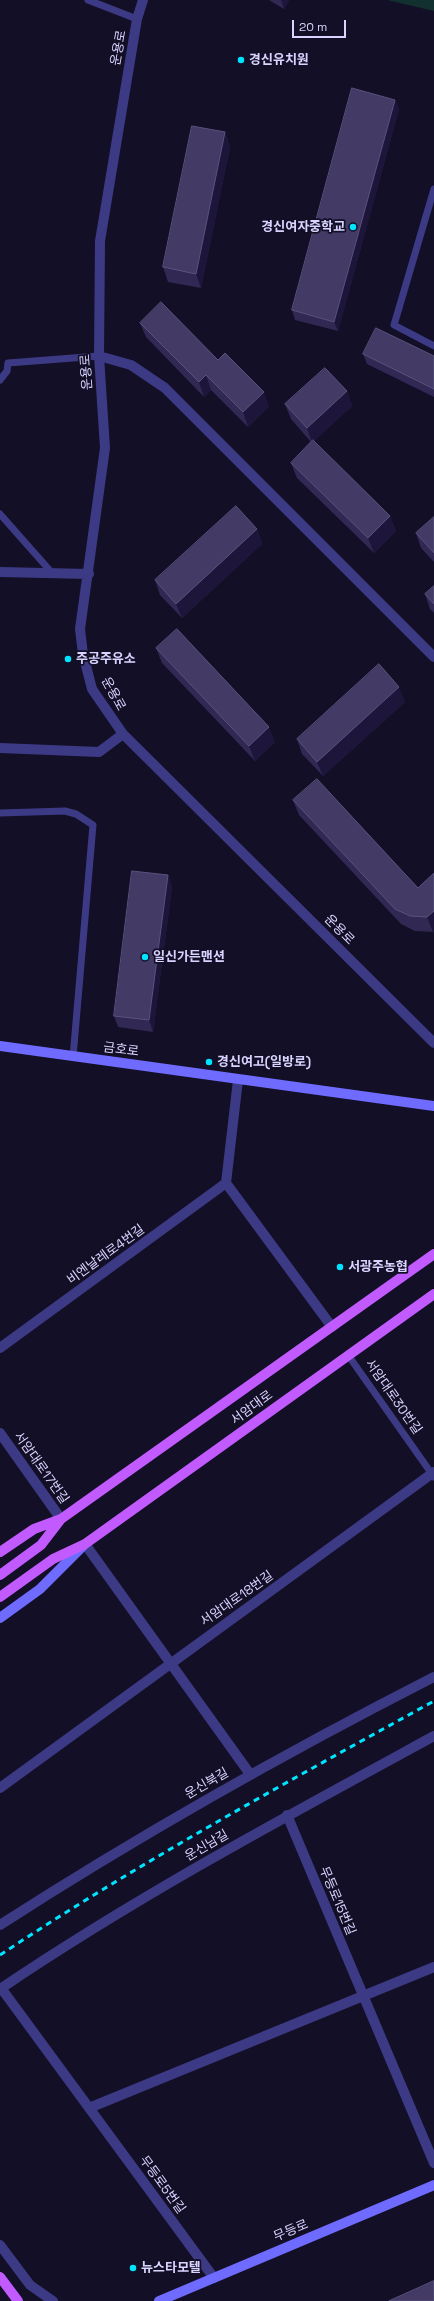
<!DOCTYPE html>
<meta charset="utf-8">
<style>
body{margin:0}
#map{position:relative;width:434px;height:2301px;overflow:hidden;background:#130f26;font-family:"Space Grotesk",sans-serif}
canvas{display:block}
.scale{position:absolute;left:292px;top:20px;width:54px;height:18px;box-sizing:border-box;border:2px solid #d9d4ff;border-top:0;padding-left:5px;font-size:12px;line-height:14px;white-space:nowrap;color:#d9d4ff;-webkit-text-stroke:3px #130f26;paint-order:stroke}
</style>
<div id="map">
<canvas width="434" height="2301"></canvas>
<div class="scale">20 m</div>
</div>
<script>
const g = document.querySelector('canvas').getContext('2d');
g.lineJoin = 'round';
function fillPath(path, color) {
  g.fillStyle = color;
  g.fill(path, 'evenodd');
}
function strokePath(path, color, width, dash) {
  g.strokeStyle = color;
  g.lineWidth = width;
  g.lineCap = dash ? 'butt' : 'round';
  g.setLineDash(dash || []);
  g.stroke(path);
}
function drawText(font, color, halo, rows, align = 'center') {
  g.font = font + ' "Space Grotesk","Noto Sans KR",sans-serif';
  g.lineWidth = 3.5;
  g.setLineDash([]);
  g.textBaseline = 'middle';
  g.strokeStyle = halo;
  g.fillStyle = color;
  for (const [text, x, y, turn = 0] of rows) {
    g.save();
    g.translate(x, y);
    g.rotate((+turn || 0) * Math.PI / 180);
    g.textAlign = isNaN(turn) ? turn : align;
    if (halo) g.strokeText(text, 0, 0);
    g.fillText(text, 0, 0);
    g.restore();
  }
}
fillPath(new Path2D(`
 M387,0H434V11Z`), '#12302f');
strokePath(new Path2D(`
 M88,0L137,19
 M434,189L394,325L434,346
 M0,380L7,371L8,363L99,356
 M0,514L53,574
 M0,813L65,811L76,814L93,825L73,1057
 M348,1355L434,1477`), '#3d3a85', 7);
strokePath(new Path2D(`
 M143,0L137,19L100,241L99,356L105,448L80,629L83,654L92,689L123,734L434,1043
 M99,356L131,365L165,388L434,657
 M0,572L89,574
 M0,748L99,752L123,734
 M226,1183L332,1327
 M226,1183L238,1080
 M0,1348L226,1183
 M0,1433L61,1519
 M85,1544L250,1774
 M0,1788L434,1472
 M287,1815L434,2163
 M0,1925C140,1835 285,1753 434,1677
 M1,1988L214,2278
 M0,1989C139,1895 287,1816 434,1736
 M89,2108L434,1967
 M0,2245L30,2285L53,2301`), '#3d3a85', 10);
strokePath(new Path2D(`
 M0,1046L434,1106
 M0,1618L40,1589L83,1546
 M159,2301L434,2185`), '#6f6bff', 10);
strokePath(new Path2D(`
 M0,1552L34,1529L61,1519
 M0,1575L41,1545L61,1519L434,1254
 M0,1597L53,1559L85,1544L434,1294
 M0,2277L18,2301`), '#c25bff', 10);
strokePath(new Path2D(`
 M0,1955C140,1862 287,1782 434,1701`), '#00e5ff', 3, [6, 5]);
fillPath(new Path2D(`
 M269,0H289L284,9Z
 M395,100L399,109L338,331L295,320L292,310Z
 M225,132L230,147L201,288L168,282L163,267Z
 M140,323L218,360L269,406L248,427L211,390L204,397L146,337Z
 M363,354L434,356V397L367,364Z
 M347,391L352,406L314,441L390,516L396,531L374,553L297,478L291,463L311,442L291,419L285,404Z
 M434,517V562L421,548L416,533Z
 M257,529L262,544L182,618L160,595L155,580Z
 M434,586V613L430,609L425,594Z
 M156,648L275,742L255,761L162,663Z
 M405,702L323,776L302,754L297,739Z
 M293,800L418,888L434,873V931L433,932L415,931L401,924L299,815Z
 M168,875L172,887L153,1032L118,1027L114,1016Z`), '#312854');
fillPath(new Path2D(`
 M281,0H289L284,9Z
 M395,100L399,109L338,331L334,322Z
 M225,132L230,147L201,288L196,274Z
 M206,375L211,390L204,397L199,382Z
 M347,391L352,406L312,443L307,428Z
 M264,392L269,406L248,427L243,412Z
 M390,516L396,531L374,553L368,538Z
 M257,529L262,544L182,618L176,604Z
 M399,687L405,702L323,776L317,762Z
 M269,727L275,742L255,761L249,746Z
 M168,875L172,887L153,1032L149,1020Z
 M434,911V931L433,932L427,917Z`), '#1d163a');
const building = new Path2D(`
 M352,88L395,100L334,322L292,310Z
 M192,126L225,132L196,274L163,267Z
 M161,302L218,360L225,353L264,392L243,412L206,375L199,382L140,323Z
 M376,328L434,356V389L363,354Z
 M325,368L347,391L307,428L285,404Z
 M313,440L390,516L368,538L291,463Z
 M236,506L257,529L176,604L155,580Z
 M434,517V553L416,533Z
 M434,586V604L425,594Z
 M177,629L269,727L249,746L156,648Z
 M379,664L399,687L317,762L297,739Z
 M317,779L418,888L434,873V911L427,917L410,916L395,909L293,800Z
 M132,871L168,875L149,1020L114,1016Z
 M434,2281V2301H389Z`);
fillPath(building, '#433a66');
strokePath(building, '#5a527e', 1);
for (const [x, y, r, color] of [
 [241,60,4,"#00e5ff"],
 [353,227,4,"#00e5ff"],
 [68,659,4,"#00e5ff"],
 [145,957,4,"#00e5ff"],
 [209,1062,4,"#00e5ff"],
 [340,1267,4,"#00e5ff"],
 [133,2268,4,"#00e5ff"]
]) {
  const dot = new Path2D();
  dot.arc(x, y, r, 0, 2 * Math.PI);
  g.fillStyle = color;
  g.fill(dot);
  strokePath(dot, '#130f26', 1.5);
}
drawText('13px', '#d9d4ff', '#130f26', [
 ["운용로",119,48,-80],
 ["운용로",87,372,-94],
 ["운용로",113,694,61],
 ["운용로",339,930,45],
 ["금호로",121,1050,7],
 ["비엔날레로4번길",106,1255,-36],
 ["서암대로30번길",393,1397,55],
 ["서암대로",252,1408,-36],
 ["서암대로17번길",41,1468,55],
 ["서암대로18번길",237,1599,-35],
 ["운신북길",207,1784,-30],
 ["운신남길",207,1846,-30],
 ["무등로15번길",337,1901,67],
 ["무등로5번길",162,2185,54],
 ["무등로",291,2231,-23]
]);
drawText('bold 13px', '#d9d4ff', '#130f26', [
 ["경신유치원",249,60],
 ["경신여자중학교",345,227,"right"],
 ["주공주유소",76,659],
 ["일신가든맨션",153,957],
 ["경신여고(일방로)",217,1062],
 ["서광주농협",348,1267],
 ["뉴스타모텔",141,2268]
], 'left');
</script>
